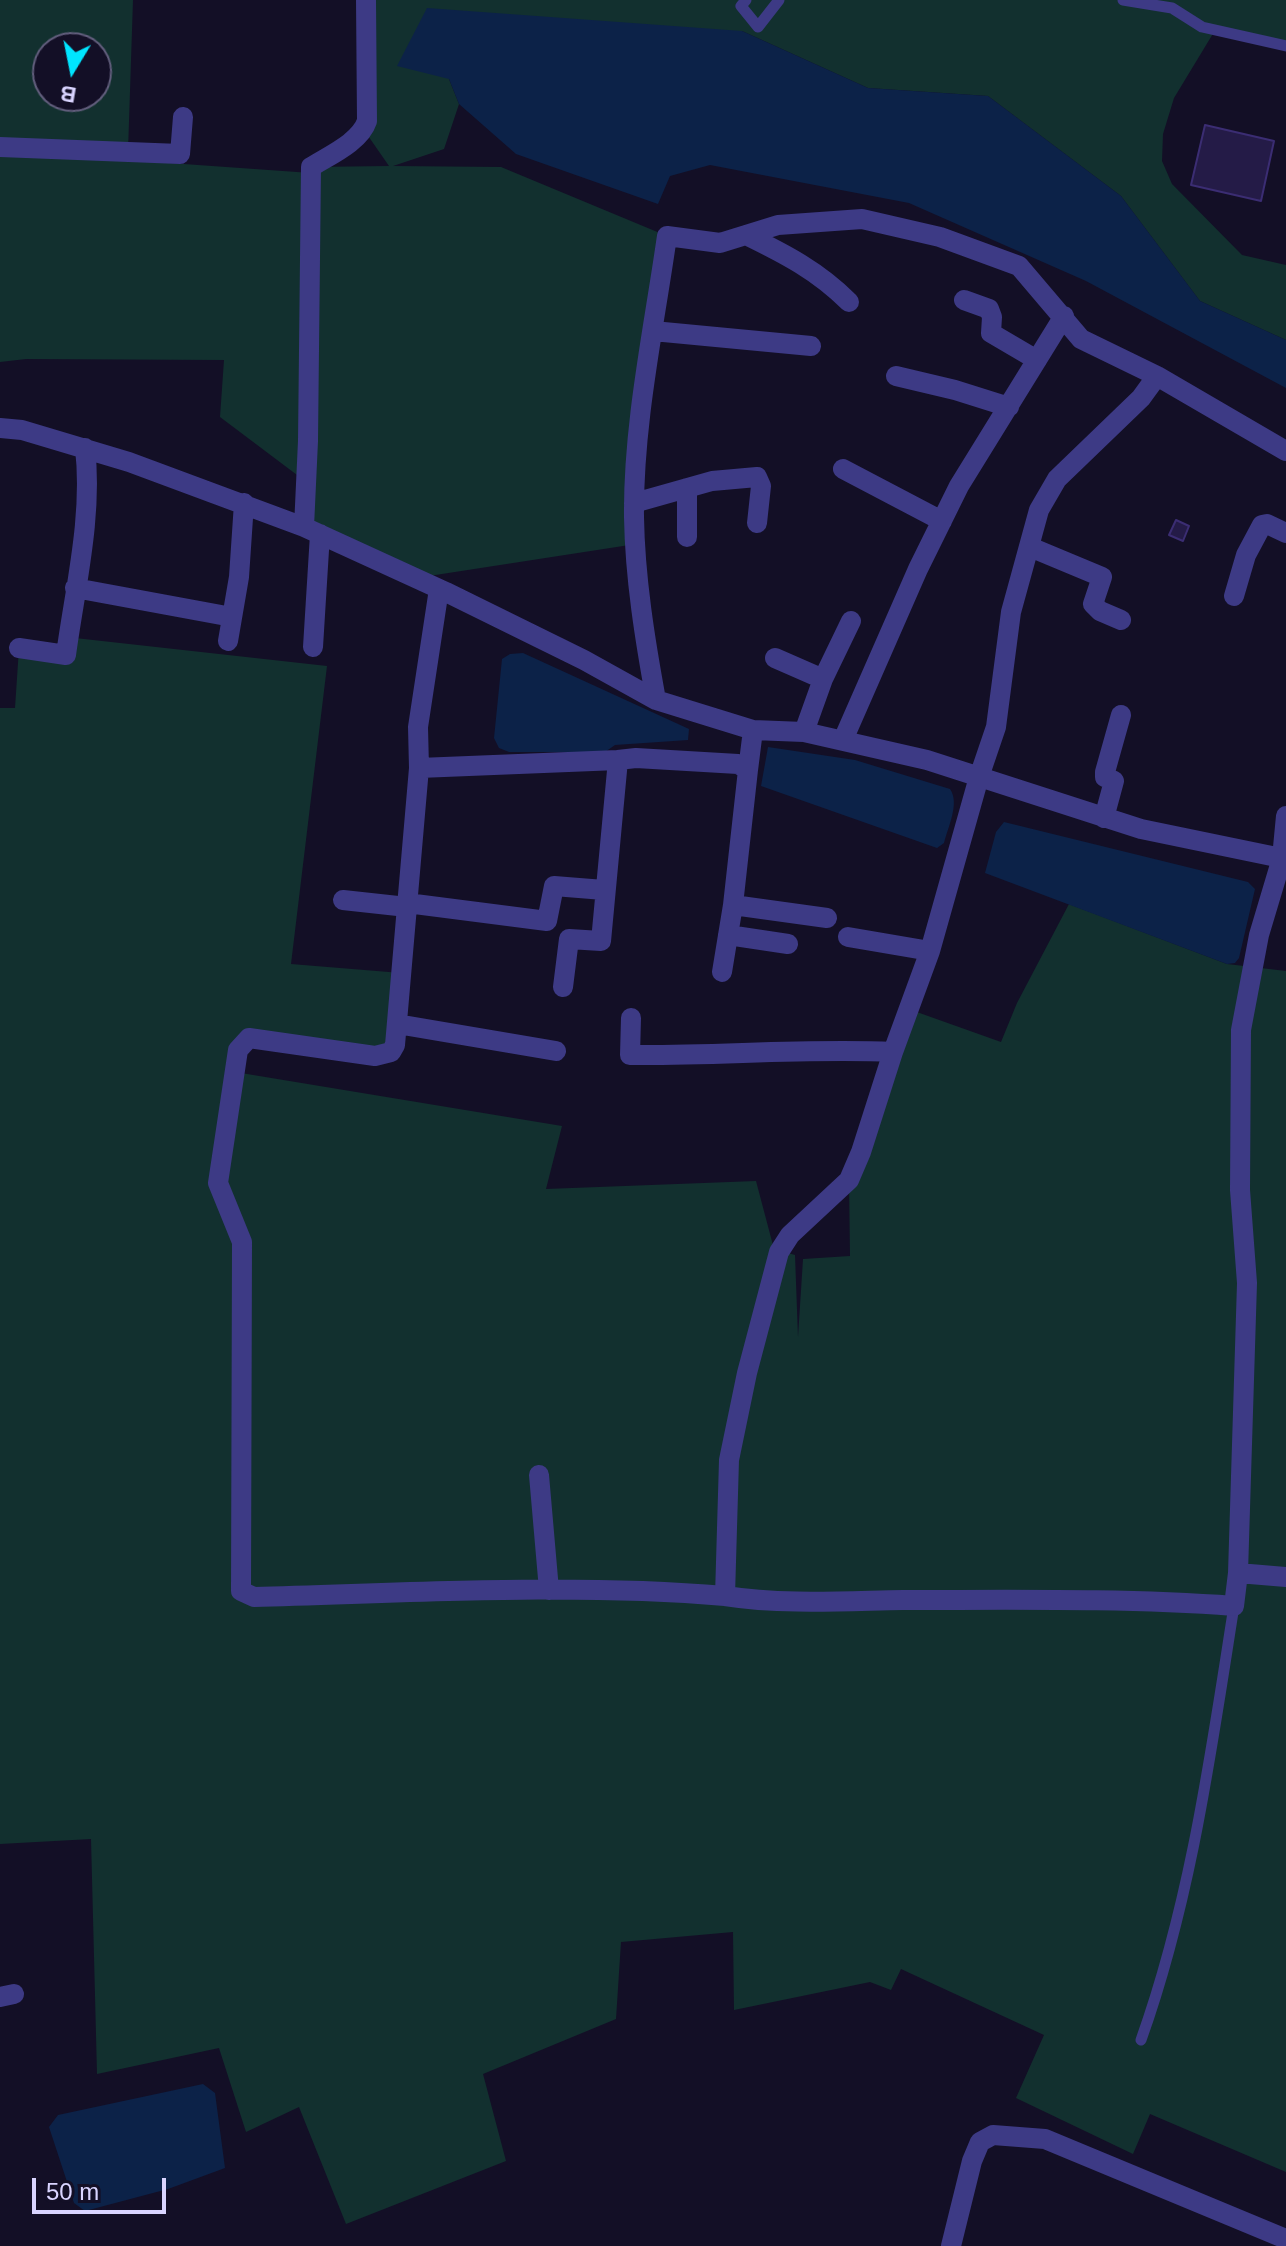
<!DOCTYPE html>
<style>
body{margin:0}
#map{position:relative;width:1286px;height:2246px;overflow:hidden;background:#130f26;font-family:Helvetica,sans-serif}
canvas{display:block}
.north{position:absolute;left:32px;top:32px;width:80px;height:80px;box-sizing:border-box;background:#130f26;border:2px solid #625e7d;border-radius:50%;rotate:190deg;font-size:22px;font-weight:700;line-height:32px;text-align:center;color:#d9d4ff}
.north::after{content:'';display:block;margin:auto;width:28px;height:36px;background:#00e5ff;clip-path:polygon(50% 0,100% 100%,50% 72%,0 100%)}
.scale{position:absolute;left:32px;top:2178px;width:134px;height:36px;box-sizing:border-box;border:4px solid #d9d4ff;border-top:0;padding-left:10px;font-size:24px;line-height:28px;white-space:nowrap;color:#d9d4ff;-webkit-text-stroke:6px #130f26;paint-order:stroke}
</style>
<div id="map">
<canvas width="1286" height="2246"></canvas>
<div class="north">B</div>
<div class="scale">50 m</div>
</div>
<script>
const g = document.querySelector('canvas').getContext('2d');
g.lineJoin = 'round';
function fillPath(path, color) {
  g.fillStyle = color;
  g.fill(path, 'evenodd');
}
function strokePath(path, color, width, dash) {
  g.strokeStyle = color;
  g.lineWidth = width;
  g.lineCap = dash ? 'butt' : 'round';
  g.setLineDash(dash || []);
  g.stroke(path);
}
fillPath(new Path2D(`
 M0,0H133L128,152L0,147ZM48,48H96V96H48Z
 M365,0H1286V46L1214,32L1174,98L1163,134L1162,161L1172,184L1242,255L1286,265V340L1200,301L1121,196L988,96L868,88L742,31L449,79L459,104L444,149L393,166L501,167L667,236L636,544L416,578L304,527L305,481L220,417L224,360L26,359L0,362V151L311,173V167L389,166L364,130Z
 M75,638L327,666L291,964L401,973L391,1052L243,1042L235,1072L562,1126L546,1189L756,1181L774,1249L795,1255L798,1337L803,1259L850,1256L849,1180L914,1011L1001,1042L1017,1003L1069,904L1227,964L1286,971V2172L1150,2114L1133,2154L1016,2098L1044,2035L901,1969L891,1990L870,1982L734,2010L733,1932L621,1942L616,2019L483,2074L506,2161L346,2224L299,2107L246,2132L219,2048L97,2074L91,1839L0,1844V708H15L19,648L66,655Z`), '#12302f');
fillPath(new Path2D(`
 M427,8L742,31L868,88L988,96L1121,196L1200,301L1286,340V388L1086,281L909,203L710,165L670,176L658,204L516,154L459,104L449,79L397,66Z
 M523,653L689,729L688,740L615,745L605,752H509L499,748L494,738L502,659L510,654Z
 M768,747L855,760L950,789C960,803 948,827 944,843L937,848L761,786Z
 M1004,822L1248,882L1255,889L1239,958L1235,963L1227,964L985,873L996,832Z
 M203,2084L215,2093L225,2168L168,2189L85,2211L74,2203L49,2127L58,2115Z`), '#0c2248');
const building = new Path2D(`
 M1205,125L1274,141L1261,201L1191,185Z
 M1176,520L1189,526L1183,541L1169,535Z`);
fillPath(building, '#241b47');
strokePath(building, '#3b2d73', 2);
strokePath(new Path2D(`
 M746,0L741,6L758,27L779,0
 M1123,0L1172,8L1202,27L1286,46
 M1141,2040C1191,1900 1211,1752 1234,1606`), '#3d3a85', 11);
strokePath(new Path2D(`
 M0,147L180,154L183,117
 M746,235C785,254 818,271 849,302
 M964,300L989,309L992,317L991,333L1037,360
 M653,331L811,346
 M896,376L955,390L1009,407
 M1157,376L1141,398L1057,479L1039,510L1011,612L996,727L979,777L930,951L893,1052L861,1152L849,1180L790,1235L779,1252L747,1373L729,1460L725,1596C783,1605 844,1601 903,1600C1013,1600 1124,1598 1234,1606L1238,1573L1247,1283L1240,1190L1241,1030L1259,935L1282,858L1286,816
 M0,428L22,430L129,462L304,527L446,592L584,660L656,700L753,730L804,732L927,760L1141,829L1286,859
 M843,469L942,521
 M634,503L712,481L757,477L761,486L757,523
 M304,527L308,441L311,167C330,155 360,142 367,121L366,0
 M687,537V488
 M1030,547L1102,577L1093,604L1100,611L1121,620
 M75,588L232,617
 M439,589L418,727L419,768L395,1045L391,1052L375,1056L249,1038L238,1050L218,1183L242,1242L241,1591L254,1597C411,1593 569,1583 725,1596
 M1234,596L1246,555L1262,525L1267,524L1286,533
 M228,641L239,577L244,503
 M313,647L320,534
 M19,648L66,655C75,588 93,516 85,448
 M775,658L823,679
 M656,700C645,640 635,578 634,517C633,424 654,328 667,236L720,243L778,225L862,219L940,237L1019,266L1081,339L1157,376L1286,451
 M804,732L823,679L851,621
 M843,740L918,569L959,486L1064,316
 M419,768L618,760
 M748,770L753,730
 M1104,818L1114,781L1105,777V772L1121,715
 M343,900L407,907
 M407,903L547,921L554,886L604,890
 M733,905L827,918
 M728,935L788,944
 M848,937L930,951
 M563,987L569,939L601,941L618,760L636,758L738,764L748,770L733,905L722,972
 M631,1018L630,1055C718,1056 805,1048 893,1052
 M397,1024L556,1051
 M539,1475L549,1590
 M1238,1573L1286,1577
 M0,1997L14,1994
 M951,2246L972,2161L980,2142L993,2135L1045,2139L1286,2239`), '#3d3a85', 20);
</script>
